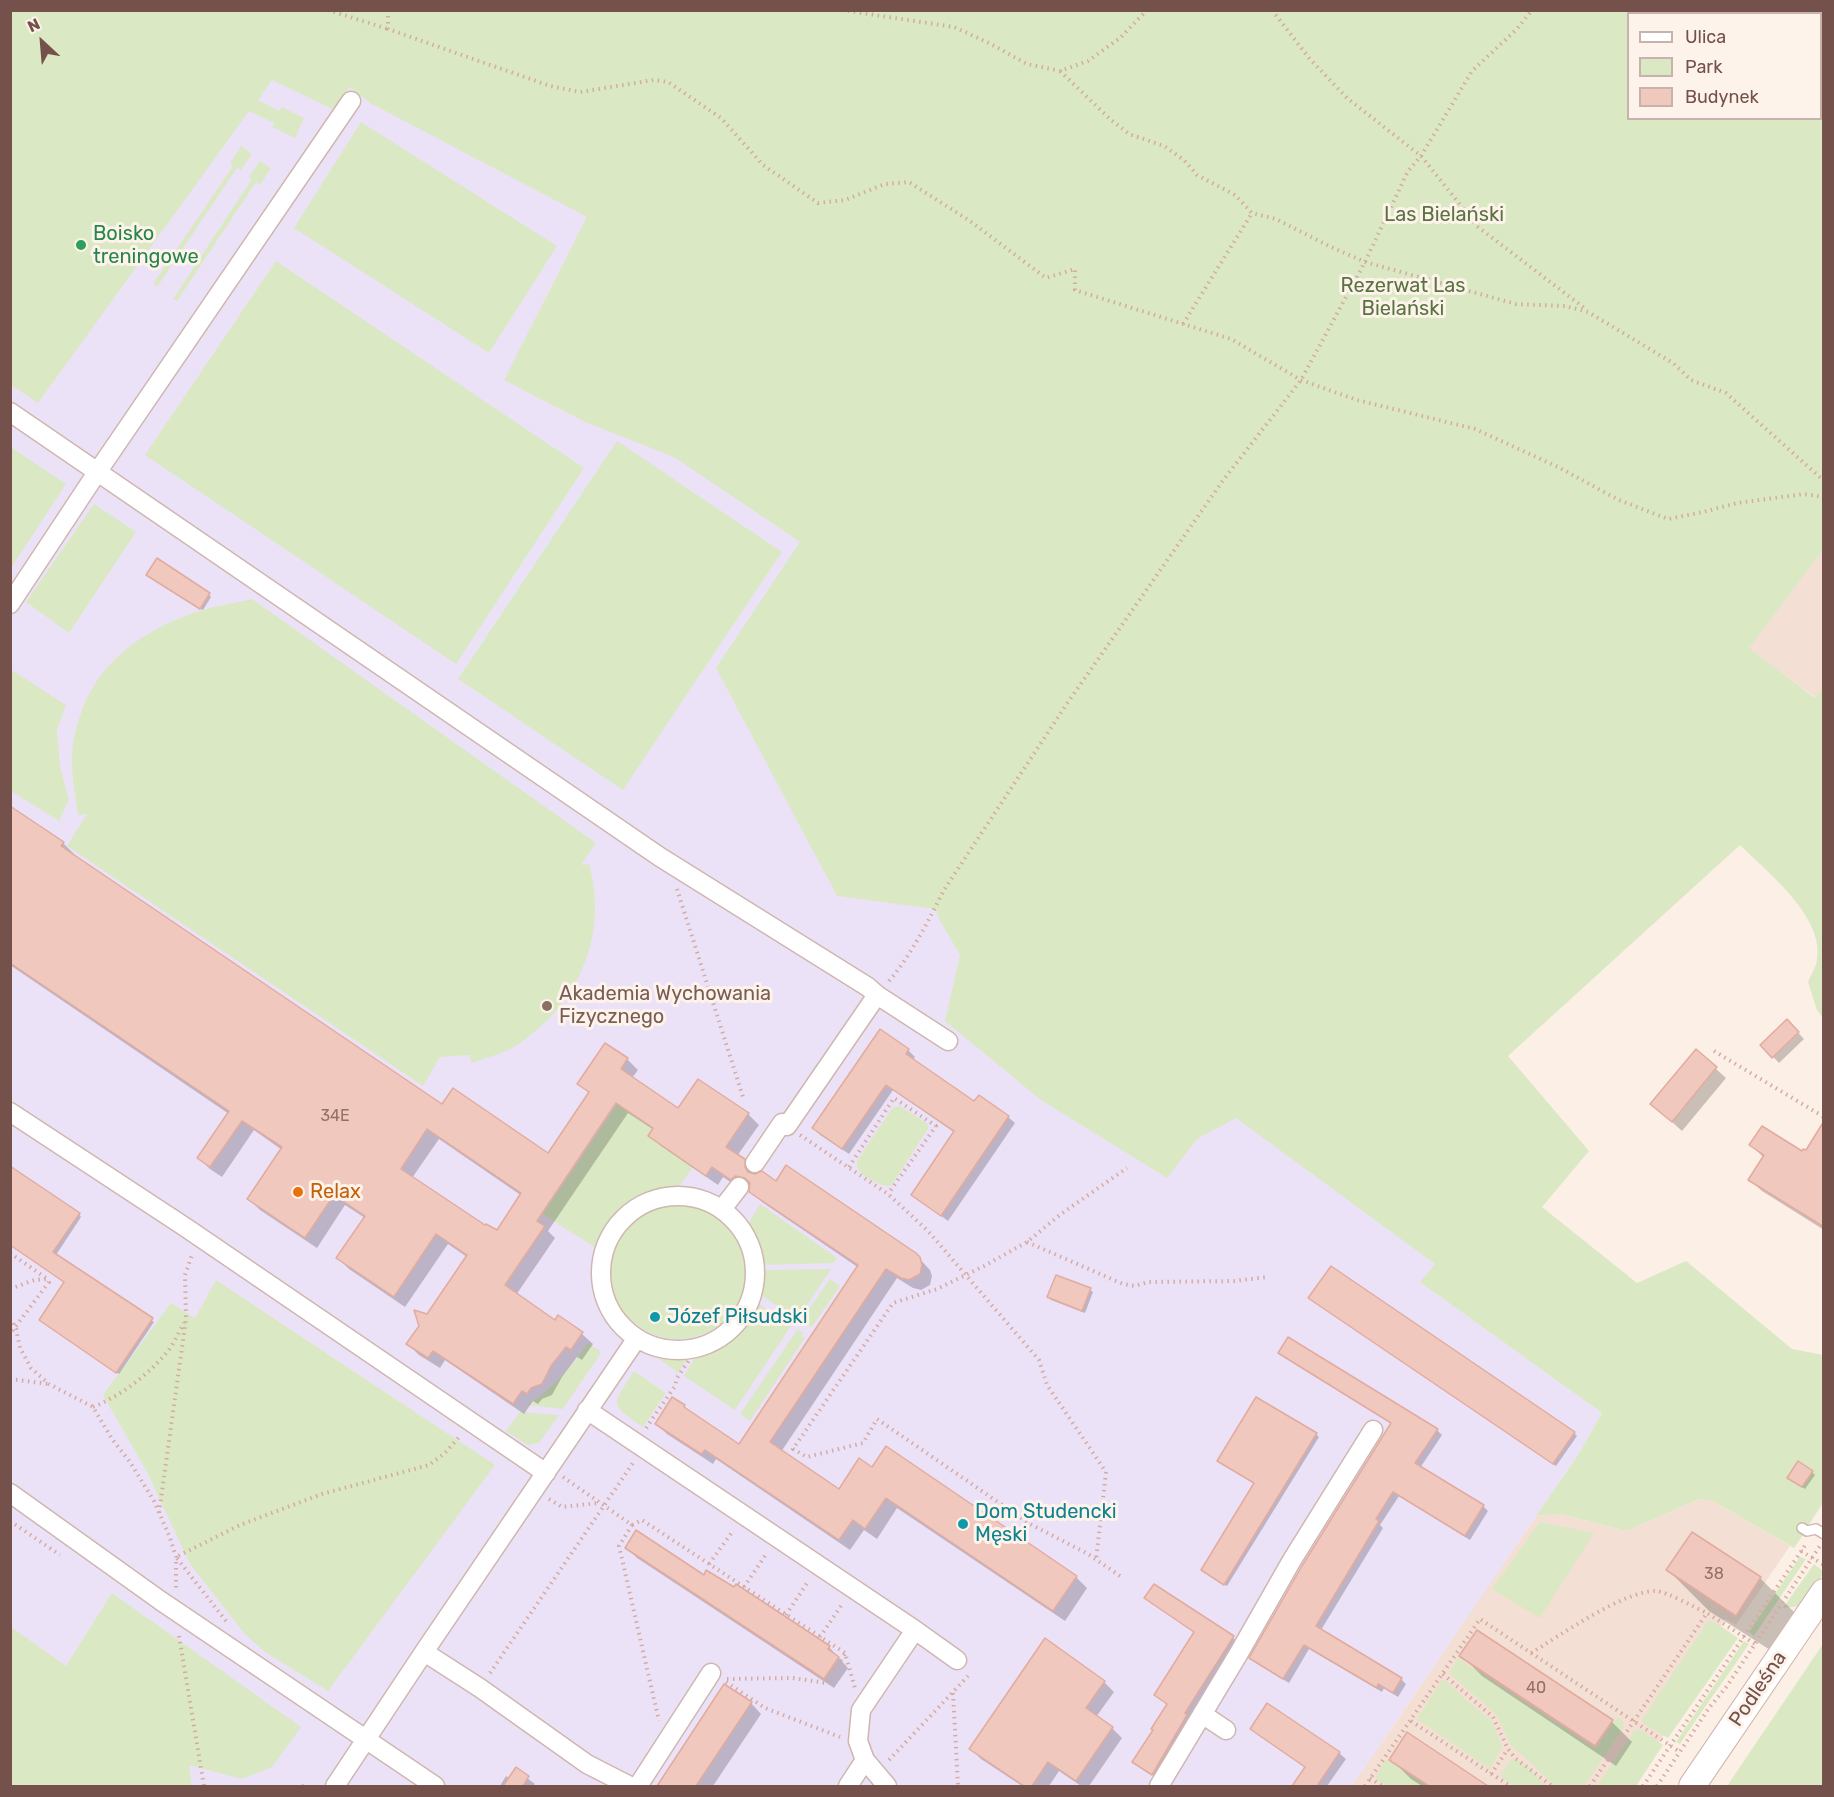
<!DOCTYPE html>
<meta charset="utf-8">
<style>
body{margin:0}
#map{position:relative;width:1834px;height:1797px;overflow:hidden;background:#fcefe5;font-family:Rubik,sans-serif}
canvas{display:block}
.frame{position:absolute;inset:0;border:12px solid #74524b;pointer-events:none}
.legend{position:absolute;left:1627px;top:12px;width:195px;height:108px;box-sizing:border-box;background:#fef3eb;border:2px solid #c7b3ab;margin:0;padding:8px 10px;list-style:none;font-size:18px;color:#74524b}
.legend li{display:flex;align-items:center;gap:12px;height:30px}
.legend b{width:30px;border:2px solid #c7b3ab}
.north{position:absolute;left:12px;top:12px;width:60px;height:60px;-webkit-text-stroke:4px #fef3eb;paint-order:stroke;rotate:334deg;font-size:16px;font-weight:700;line-height:24px;text-align:center;color:#74524b}
.north::after{content:'';display:block;margin:auto;width:21px;height:27px;background:#74524b;clip-path:polygon(50% 0,100% 100%,50% 72%,0 100%)}
</style>
<div id="map">
<canvas width="1834" height="1797"></canvas>
<div class="frame"></div>
<ul class="legend">
<li><b style="height:8px;background:#fff"></b>Ulica</li>
<li><b style="height:16px;background:#dae9c4"></b>Park</li>
<li><b style="height:16px;background:#f0c8be"></b>Budynek</li>
</ul>
<div class="north">N</div>
</div>
<script>
const g = document.querySelector('canvas').getContext('2d');
g.lineJoin = 'round';
function fillPath(path, color) {
  g.fillStyle = color;
  g.fill(path, 'evenodd');
}
function strokePath(path, color, width, dash) {
  g.strokeStyle = color;
  g.lineWidth = width;
  g.lineCap = dash ? 'butt' : 'round';
  g.setLineDash(dash || []);
  g.stroke(path);
}
function drawText(font, color, halo, rows, align = 'center') {
  g.font = font + ' Rubik,sans-serif';
  g.lineWidth = 6;
  g.setLineDash([]);
  g.textBaseline = 'middle';
  g.strokeStyle = halo;
  g.fillStyle = color;
  for (const [text, x, y, turn = 0] of rows) {
    g.save();
    g.translate(x, y);
    g.rotate((+turn || 0) * Math.PI / 180);
    g.textAlign = isNaN(turn) ? turn : align;
    if (halo) g.strokeText(text, 0, 0);
    g.fillText(text, 0, 0);
    g.restore();
  }
}
fillPath(new Path2D(`
 M1823,550V688L1816,698L1748,648Z
 M1699,1499L1713,1501L1790,1546L1736,1625L1725,1619L1721,1626L1731,1633L1630,1786H1352L1536,1516L1560,1514L1627,1531Z`), '#f3dfd4');
fillPath(new Path2D(`
 M11,11L569,102L1436,1264L1421,1282L1602,1413L1578,1455L1352,1786H11Z`), '#ece2f8');
fillPath(new Path2D(`
 M10,11H1823V550L1749,648L1815,698L1823,688V1018L1817,1010L1808,982C1811,975 1816,967 1817,960C1825,917 1767,872 1740,845L1508,1056L1589,1151L1542,1207L1637,1283L1686,1261L1792,1349L1823,1355V1503L1808,1526L1804,1524L1798,1531L1803,1535L1794,1548L1713,1501L1699,1499L1627,1531L1560,1514L1536,1516L1578,1455L1602,1413L1420,1282L1435,1264L1236,1118L1197,1139L1167,1178L1041,1100L945,1021L960,955L940,921L935,909L837,896L716,668L800,542L674,457L585,422L504,380L587,217L370,103L350,87L332,109L272,80L258,100L279,111L282,107L304,118L295,138L272,127L274,123L249,111L38,403L11,385ZM1628,14H1820V118H1628Z
 M361,122L557,246L489,353L294,228Z
 M241,146L252,154L241,170L237,168L157,287L153,284L233,166L230,163Z
 M260,161L271,168L260,185L256,182L177,301L173,299L252,179L249,177Z
 M276,261L584,468L456,664L145,455Z
 M617,441L782,552L623,790L458,679Z
 M11,447L66,484L11,568Z
 M94,504L136,532L69,633L26,602Z
 M252,599L596,843L581,865L589,864C609,936 578,1007 514,1047C502,1054 485,1058 471,1063L470,1055L440,1057L423,1086L67,846L87,814L78,815C76,798 72,781 72,765C71,748 75,731 80,716C98,659 148,627 203,610C219,605 236,603 252,599Z
 M10,669L66,705L57,730L60,766L69,800L59,821L11,791Z
 M618,1103L655,1128L694,1166L677,1189C638,1193 610,1210 594,1247L543,1214Z
 M900,1106L928,1124V1129L891,1186C882,1187 865,1178 859,1171C856,1167 857,1165 857,1161L891,1110L894,1107Z
 M610 1271a68 68 0 1 1 136 0a68 68 0 1 1-136 0Z
 M760,1204L837,1258L834,1263L762,1265L760,1251L748,1224Z
 M831,1269L799,1317L795,1318L761,1295L762,1270Z
 M830,1279L840,1286L812,1327L809,1325L808,1327L800,1322Z
 M216,1280L495,1465L328,1691L265,1652L244,1633L190,1564L146,1470L103,1395L171,1303L195,1318Z
 M757,1303L791,1326L735,1410L684,1376L696,1356C725,1347 744,1330 757,1303Z
 M798,1329L803,1333L801,1336L805,1338L750,1421L740,1414Z
 M588,1343L599,1350L601,1353L563,1409L527,1405C551,1390 572,1367 588,1343Z
 M653,1354L671,1357H689L678,1373Z
 M634,1371L666,1393L643,1427C607,1403 613,1405 634,1371Z
 M520,1412L559,1415L539,1443L528,1445L506,1431Z
 M1540,1522L1594,1533L1540,1618L1492,1589Z
 M1800,1557L1806,1559L1754,1636L1749,1632Z
 M1814,1564L1823,1571V1574L1802,1606L1783,1608Z
 M112,1593L301,1727L272,1767L242,1779L189,1765L192,1786H11V1627L66,1666Z
 M1708,1621H1712L1738,1638L1668,1738L1644,1724L1642,1720Z
 M1744,1641L1749,1644C1726,1678 1702,1710 1680,1744L1676,1742Z
 M1823,1644V1786H1727Z
 M1458,1658L1596,1749L1617,1717L1623,1721L1624,1727L1584,1786H1559L1551,1782L1510,1744L1497,1715L1449,1673Z
 M1442,1680H1445L1466,1700L1492,1721L1502,1747L1490,1769L1417,1719Z
 M1639,1729L1663,1745L1636,1786H1597L1635,1730Z
 M1512,1759H1516L1530,1769L1546,1786H1515L1500,1777L1509,1761Z
 M1386,1760L1390,1763L1391,1762L1428,1786H1386L1377,1780L1376,1776Z`), '#dae9c4');
fillPath(new Path2D(`
 M151,578L209,595L211,597L203,610Z
 M10,808L63,843L74,854L72,856L442,1106L549,1155L590,1094L579,1084L627,1059L638,1070L632,1078L679,1110L748,1114L759,1125L737,1156L755,1172V1176L777,1183L915,1254L930,1270L932,1276L930,1285L921,1290L913,1288L897,1278L781,1452L839,1491L873,1469L1076,1577L1087,1588L1065,1621L897,1508L877,1539L864,1530L850,1550L716,1459L713,1464L667,1434L656,1423L684,1406L692,1414L740,1446L859,1268L762,1202L750,1191L751,1187H747L742,1190L723,1177L718,1185L661,1146L650,1136L654,1130L628,1113L548,1231L555,1238L516,1295L556,1322L559,1317L582,1334L593,1344L582,1360L577,1357L562,1377L552,1395L542,1399L538,1404L533,1401L524,1414L445,1360L440,1368L419,1355L408,1344L467,1257L448,1244L405,1307L349,1269L338,1258L365,1218L345,1205L317,1248L260,1210L249,1199L282,1150L254,1130L222,1177L210,1169L199,1158L229,1114L10,965ZM439,1139L522,1196L497,1232L485,1227L412,1178Z
 M1787,1021L1804,1039L1779,1063L1762,1045Z
 M880,1031L908,1050L915,1057L912,1061L975,1103L1008,1117L1015,1123L948,1221L913,1195L955,1133L893,1090L849,1154L820,1135L814,1128Z
 M1696,1051L1726,1078L1682,1131L1652,1104Z
 M1824,1137V1230L1762,1191L1750,1180L1764,1158L1751,1145L1802,1153H1807Z
 M79,1214L81,1217L56,1255L154,1322L119,1374L43,1323L66,1282L10,1245Z
 M1090,1290L1093,1292L1085,1313L1051,1300L1048,1297Z
 M1313,1301L1574,1433L1577,1436L1556,1466Z
 M1280,1353L1437,1430L1442,1435L1420,1468L1483,1506L1488,1511L1470,1540L1399,1496L1380,1525L1383,1528L1321,1630L1401,1679L1406,1684L1398,1697L1384,1688L1382,1692L1309,1649L1289,1683L1256,1663L1251,1658L1392,1424L1285,1358Z
 M1316,1434L1319,1437L1227,1586L1205,1573L1255,1483L1219,1461Z
 M1812,1472L1815,1475L1805,1489L1791,1480Z
 M1692,1534L1760,1578L1801,1619L1778,1655L1709,1611L1668,1570Z
 M627,1547L734,1589L736,1586L829,1647L848,1668L834,1688L637,1558Z
 M1146,1598L1233,1638L1238,1642L1189,1719L1191,1721L1157,1778L1134,1762L1168,1705L1155,1695L1195,1633Z
 M1461,1655L1612,1722L1632,1742L1616,1766L1482,1676Z
 M1104,1682L1114,1692L1096,1717L1112,1728L1122,1738L1089,1786H1081L1059,1771L1049,1786H1022L981,1759L971,1749Z
 M724,1686L751,1703L761,1714L713,1786H659Z
 M1252,1729L1339,1753L1346,1759L1327,1786H1294L1306,1768L1258,1735Z
 M1408,1735L1485,1786H1422L1411,1779L1391,1759Z
 M516,1770L535,1784L533,1786H500L506,1776L510,1779Z`), '#0003');
const building = new Path2D(`
 M157,558L210,593L200,609L146,575Z
 M10,806L64,842L61,846L442,1104L453,1088L548,1153L589,1092L577,1084L605,1043L628,1058L621,1069L678,1108L698,1079L749,1113L726,1147L745,1159V1167L748,1172L755,1174L762,1171L776,1181L786,1165L916,1253L920,1257L922,1265L920,1274L909,1280L901,1278L886,1269L770,1442L839,1489L859,1458L872,1467L886,1446L1077,1576L1053,1611L886,1498L865,1529L853,1520L839,1540L705,1450L701,1454L655,1424L672,1397L685,1405L684,1407L739,1444L858,1265L749,1192L750,1183L745,1178L735,1176L731,1180L712,1167L706,1176L648,1136L653,1128L616,1103L537,1221L545,1226L505,1285L555,1320L558,1315L583,1332L571,1350L566,1347L551,1366L542,1384L531,1388L527,1394L522,1391L513,1404L433,1351L428,1358L406,1344L419,1326L414,1310L427,1314L467,1255L436,1234L394,1297L336,1258L365,1216L334,1195L305,1238L247,1199L282,1147L242,1121L210,1167L197,1158L229,1111L10,963ZM427,1129L521,1193L497,1230L486,1224L485,1225L401,1169Z
 M1787,1019L1799,1032L1772,1058L1760,1045Z
 M880,1029L909,1049L906,1054L974,1101L979,1095L1009,1116L941,1216L911,1195L954,1131L886,1085L842,1149L812,1128Z
 M1696,1049L1717,1067L1672,1122L1650,1104Z
 M1824,1121V1227L1748,1180L1764,1155L1749,1145L1762,1126L1802,1151L1803,1149L1806,1150Z
 M10,1166L80,1213L53,1252L153,1318L116,1373L39,1320L64,1282L10,1245Z
 M1331,1266L1575,1432L1553,1464L1308,1298Z
 M1056,1275L1091,1288L1082,1311L1047,1297Z
 M1288,1337L1438,1429L1415,1463L1484,1505L1465,1536L1393,1492L1376,1519L1379,1521L1316,1626L1402,1678L1393,1693L1378,1684L1377,1688L1304,1645L1283,1679L1249,1658L1302,1566L1391,1423L1278,1353Z
 M1256,1397L1317,1433L1224,1585L1201,1570L1254,1483L1217,1461Z
 M1798,1461L1813,1471L1802,1487L1787,1478Z
 M636,1530L704,1575L706,1570L734,1587L736,1584L830,1646L828,1649L839,1657L824,1679L625,1548Z
 M1692,1532L1761,1577L1736,1616L1666,1570Z
 M1154,1584L1234,1636L1185,1713L1187,1715L1152,1775L1132,1762L1153,1730L1151,1729L1167,1704L1154,1695L1194,1632L1144,1598Z
 M1477,1630L1613,1720L1595,1746L1459,1656Z
 M1045,1638L1105,1681L1086,1708L1113,1727L1076,1781L1048,1762L1032,1786H1024L969,1749Z
 M724,1684L752,1702L696,1786H657Z
 M1267,1703L1340,1752L1317,1786H1292L1305,1767L1250,1729Z
 M1407,1732L1488,1786H1429L1389,1760Z
 M516,1767L529,1776L523,1786H503Z`);
fillPath(building, '#f0c8be');
strokePath(building, '#e2ab9f', 1.5);
const lane = new Path2D(`
 M1802,1528L1807,1531L1816,1529L1824,1534`);
const street = new Path2D(`
 M10,412L660,857L868,987L877,995L948,1041
 M10,604L98,471L351,101
 M10,1112L185,1227L546,1473
 M755,1163L782,1123L787,1126L877,995
 M601 1273a77 77 0 1 1 154 0a77 77 0 1 1-154 0Z
 M722,1209L739,1187
 M587,1410L915,1630L957,1660
 M10,1493L161,1601L435,1786
 M424,1652L480,1688L587,1764L630,1786
 M1202,1714L1226,1730
 M335,1786L424,1652L637,1338
 M638,1786L711,1673
 M848,1786L865,1760
 M887,1786L865,1760L858,1741L861,1710L915,1630
 M1159,1786L1239,1653L1292,1560L1373,1430`);
const secondary = new Path2D(`
 M1692,1786L1824,1592`);
strokePath(lane, '#cfb7af', 12);
strokePath(street, '#cfb7af', 21);
strokePath(secondary, '#d2b5ac', 28);
strokePath(new Path2D(`
 M328,10L388,29
 M388,10V29L550,86L580,92L654,80L668,82L721,118L763,165L818,203L845,200L885,184L909,182L970,221L1046,278L1075,269V290L1231,339L1301,380L1357,400L1475,429L1558,467L1619,500L1668,519L1703,512L1737,503L1804,494L1824,497
 M842,10L954,27L989,43L1027,64L1060,71L1088,61L1120,38L1147,10
 M1272,10L1309,58L1347,98L1421,156L1478,227L1587,310
 M1809,10V14
 M1060,71L1110,119L1129,134L1164,146L1184,160L1197,175L1235,195L1252,213L1276,219L1331,247L1365,262L1516,304L1565,306L1588,312L1673,363L1691,380L1726,393L1824,481
 M1820,87L1824,106
 M1183,324L1252,213
 M677,889L743,1097
 M889,981C912,954 928,921 944,890L1066,705L1224,479L1301,380L1365,262L1408,171L1421,156L1472,71L1517,29L1532,10
 M1714,1051L1824,1117
 M800,1135L888,1194L928,1231L1039,1360L1047,1385L1106,1472L1096,1560
 M849,1167L894,1098L936,1126L888,1194
 M1027,1242L1123,1284L1135,1286L1148,1282L1234,1281L1267,1277
 M10,1253L46,1278
 M10,1289L34,1280L47,1279L49,1282L10,1334
 M10,1318L16,1329L20,1348L31,1368L49,1384L93,1407L112,1439L130,1462L154,1501L170,1538L176,1557V1589
 M10,1379L49,1384
 M93,1407C122,1395 147,1376 168,1351C174,1343 179,1332 184,1323
 M646,1428L675,1386L677,1378L697,1348
 M563,1477L632,1525L619,1546L659,1721
 M549,1499L562,1507L599,1503
 M159,1513L186,1319L185,1275L192,1255
 M10,1521L60,1555
 M632,1525L642,1520L845,1653L855,1688
 M1801,1551L1824,1565
 M709,1564L733,1531
 M1120,1576L1088,1554L1030,1524L877,1419L863,1443L807,1457L793,1449L893,1303L937,1289L984,1266L1027,1242L1061,1214L1127,1168
 M744,1587L767,1553
 M786,1615L809,1580
 M226,1621L176,1557L240,1525L322,1494L429,1465L445,1453L460,1436
 M179,1636L204,1786
 M820,1637L843,1603
 M1531,1653C1559,1636 1625,1590 1656,1591C1665,1591 1696,1608 1707,1613
 M490,1673L633,1463
 M1443,1674L1493,1717L1508,1749L1515,1758L1552,1786
 M727,1679L793,1678L826,1683L845,1654
 M726,1682L765,1708L840,1737
 M953,1693L958,1786
 M1411,1721L1510,1786
 M889,1760L968,1676
 M1491,1774L1508,1749
 M1370,1778L1382,1786
 M302,1786H308
 M1365,1786L1480,1619L1680,1752
 M1590,1786L1707,1613L1755,1644
 M1643,1786L1806,1544
 M1657,1786L1709,1708L1727,1686L1820,1546`), '#d5aba1', 4, [1.5, 4.5]);
strokePath(lane, '#fff', 9);
strokePath(street, '#fff', 18);
strokePath(secondary, '#fff', 26);
for (const [x, y, r, color] of [
 [81,245,6,"#2e9e5b"],
 [547,1006,6,"#8d6e63"],
 [298,1192,6,"#e8710a"],
 [655,1317,6,"#0f9aa8"],
 [963,1524,6,"#0f9aa8"]
]) {
  const dot = new Path2D();
  dot.arc(x, y, r, 0, 2 * Math.PI);
  g.fillStyle = color;
  g.fill(dot);
  strokePath(dot, '#fef3eb', 2);
}
drawText('16px', '#937068', null, [
 ["34E",335,1116],
 ["38",1714,1574],
 ["40",1536,1688]
]);
drawText('20px', '#597441', '#fef3eb', [
 ["Las Bielański",1444,215],
 ["Rezerwat Las",1403,286],
 ["Bielański",1403,309]
]);
drawText('20px', '#27864d', '#fef3eb', [
 ["Boisko",93,234],
 ["treningowe",93,257]
], 'left');
drawText('20px', '#785e54', '#fef3eb', [
 ["Akademia Wychowania",559,994],
 ["Fizycznego",559,1017]
], 'left');
drawText('20px', '#c56008', '#fef3eb', [
 ["Relax",310,1192]
], 'left');
drawText('20px', '#0d838f', '#fef3eb', [
 ["Józef Piłsudski",667,1317],
 ["Dom Studencki",975,1512],
 ["Męski",975,1535]
], 'left');
drawText('20px', '#74524b', '#fef3eb', [
 ["Podleśna",1758,1689,-56]
]);
</script>
